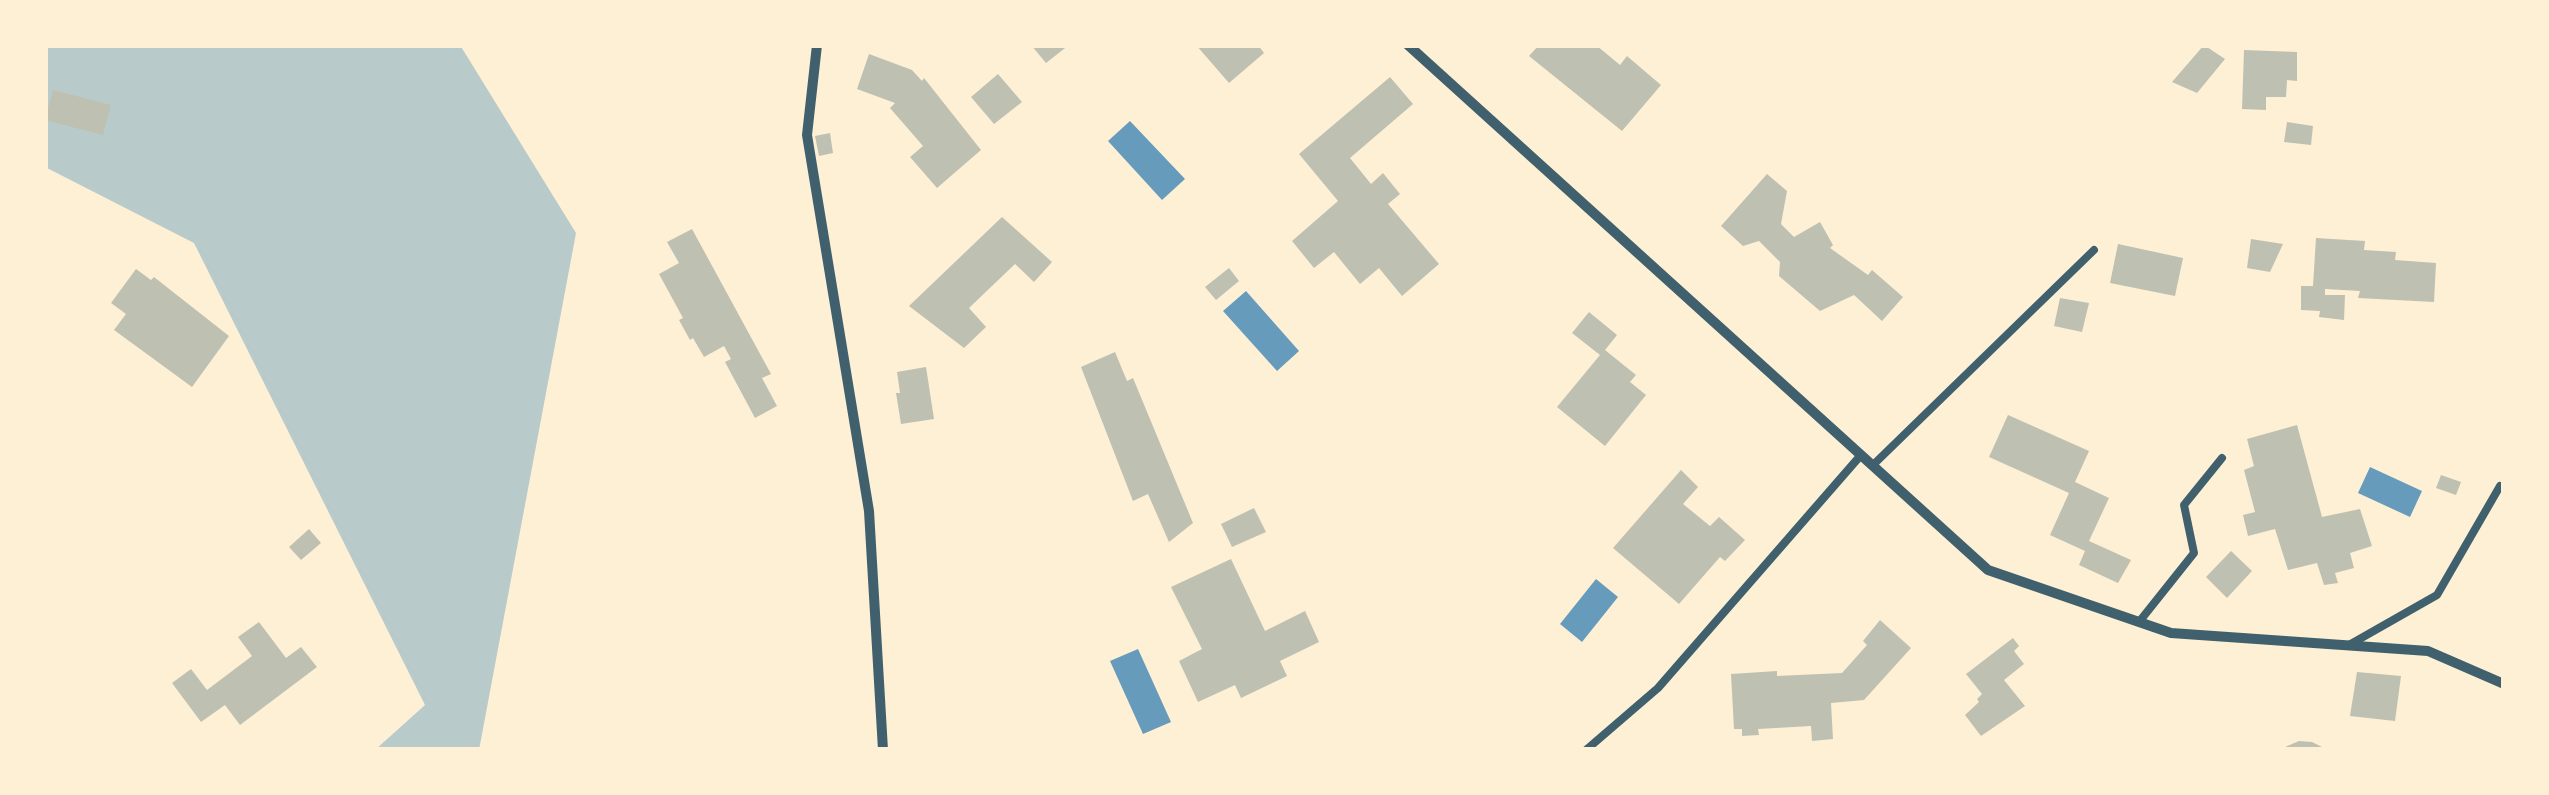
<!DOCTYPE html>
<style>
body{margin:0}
#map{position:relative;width:2549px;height:795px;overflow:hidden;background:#fdf0d5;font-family:"Zilla Slab",serif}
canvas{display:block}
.frame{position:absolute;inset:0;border:48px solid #fdf0d5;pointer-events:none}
</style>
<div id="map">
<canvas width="2549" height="795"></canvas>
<div class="frame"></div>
</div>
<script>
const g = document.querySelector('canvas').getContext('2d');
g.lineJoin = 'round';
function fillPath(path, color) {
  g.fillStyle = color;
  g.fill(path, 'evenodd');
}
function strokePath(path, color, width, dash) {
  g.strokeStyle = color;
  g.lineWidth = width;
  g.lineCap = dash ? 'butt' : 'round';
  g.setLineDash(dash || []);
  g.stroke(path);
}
fillPath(new Path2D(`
 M45,45H460L576,233L479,750H375L425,705L194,243L45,167Z`), '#b9caca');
fillPath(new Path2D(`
 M1130,121L1185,179L1162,200L1108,141Z
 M1246,291L1299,351L1277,371L1223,311Z
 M2370,467L2422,491L2410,517L2358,493Z
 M1596,579L1618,597L1582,642L1560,624Z
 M1138,649L1171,722L1143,734L1110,661Z`), '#669bbc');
fillPath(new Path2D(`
 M1031,45H1069L1046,63Z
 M1196,45H1258L1264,53L1229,83Z
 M1539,45H1596L1620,65L1627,56L1661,85L1622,131L1529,56Z
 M2204,45L2225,59L2197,93L2172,82Z
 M2244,50L2297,52V81L2287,80L2286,97H2266V110L2242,109Z
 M869,54L912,70L922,81L924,78L981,150L937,188L910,157L923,146L890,108L895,103L857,89Z
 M998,74L1022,102L994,124L971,97Z
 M1390,77L1413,104L1350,158L1371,184L1383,173L1400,194L1388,204L1439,264L1402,296L1379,268L1360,284L1334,252L1314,268L1292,241L1338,201L1299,154Z
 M53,90L111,105L103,135L45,120Z
 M2287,122L2313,126L2311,145L2284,142Z
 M830,133L833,153L819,156L815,136Z
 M1767,174L1787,191L1781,224L1794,237L1820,222L1833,245L1830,248L1868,275L1872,270L1903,297L1882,321L1854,295L1820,311L1779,276L1780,262L1759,241L1743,246L1721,226Z
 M1002,217L1052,262L1034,282L1015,264L969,308L986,327L964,348L909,306Z
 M692,229L771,374L762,378L777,406L755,418L725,362L731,359L724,346L704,357L693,338L690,340L679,320L683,318L659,274L679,263L667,242Z
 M2316,238L2365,241L2364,250L2396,252L2395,260L2436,263L2434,302L2358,298L2360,291L2325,289V295H2345L2344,320L2319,317L2320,311L2301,310V286H2313Z
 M2251,239L2283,244L2270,272L2247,268Z
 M2118,244L2183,258L2175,296L2110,283Z
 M1229,268L1239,281L1216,300L1205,287Z
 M136,269L151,280L154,277L229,336L192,387L114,330L126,314L111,303Z
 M2060,298L2089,303L2082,332L2054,326Z
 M1589,312L1617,335L1605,350L1636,375L1630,382L1646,395L1605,446L1557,407L1600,355L1572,333Z
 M1115,352L1127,381L1133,378L1193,523L1169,542L1148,494L1133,501L1081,367Z
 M926,367L934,419L901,424L896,393H900L897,372Z
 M2008,415L2089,451L2075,482L2109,498L2089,541L2131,560L2118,583L2079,565L2085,551L2050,535L2069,493L1989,457Z
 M2297,425L2322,517L2360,509L2372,546L2350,553L2354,568L2335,573L2338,583L2324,585L2317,563L2288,570L2275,529L2248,536L2243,515L2255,512L2244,470L2254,466L2247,439Z
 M1681,470L1698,487L1683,504L1710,526L1719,517L1745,540L1725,561L1720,557L1679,604L1613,548Z
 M2441,475L2461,482L2456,495L2436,488Z
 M1254,508L1266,532L1232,547L1221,524Z
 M309,529L321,543L301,560L289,547Z
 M2231,551L2252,571L2227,598L2206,577Z
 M1231,559L1265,631L1305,611L1319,642L1280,661L1287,676L1241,698L1235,685L1198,702L1179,661L1202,649L1171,587Z
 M1880,620L1911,648L1864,700L1831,703L1833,739L1812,741L1811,726L1758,729L1759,735L1742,736V729H1734L1731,674L1777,671V676L1842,673L1867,645L1863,641Z
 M259,622L286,658L301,647L317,667L240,725L225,705L201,722L172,683L191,669L207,690L252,656L238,637Z
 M2013,638L2019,646L2014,651L2024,664L2004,680L2025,706L1981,736L1965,715L1979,702L1977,699L1982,694L1966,674Z
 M2357,672L2401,676L2395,721L2350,716Z
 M2299,741L2312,742L2328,750H2278Z`), '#bec0b2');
strokePath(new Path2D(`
 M1873,465L2094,250
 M2139,622L2194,553L2184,505L2222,458
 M2349,645L2437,595L2500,486
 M1586,750L1658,688L1861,455`), '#3f606c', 8);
strokePath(new Path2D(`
 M817,45L807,135L869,511L883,750
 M1408,45L1988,570L2171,633L2428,651L2504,684`), '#3f606c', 10);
</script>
